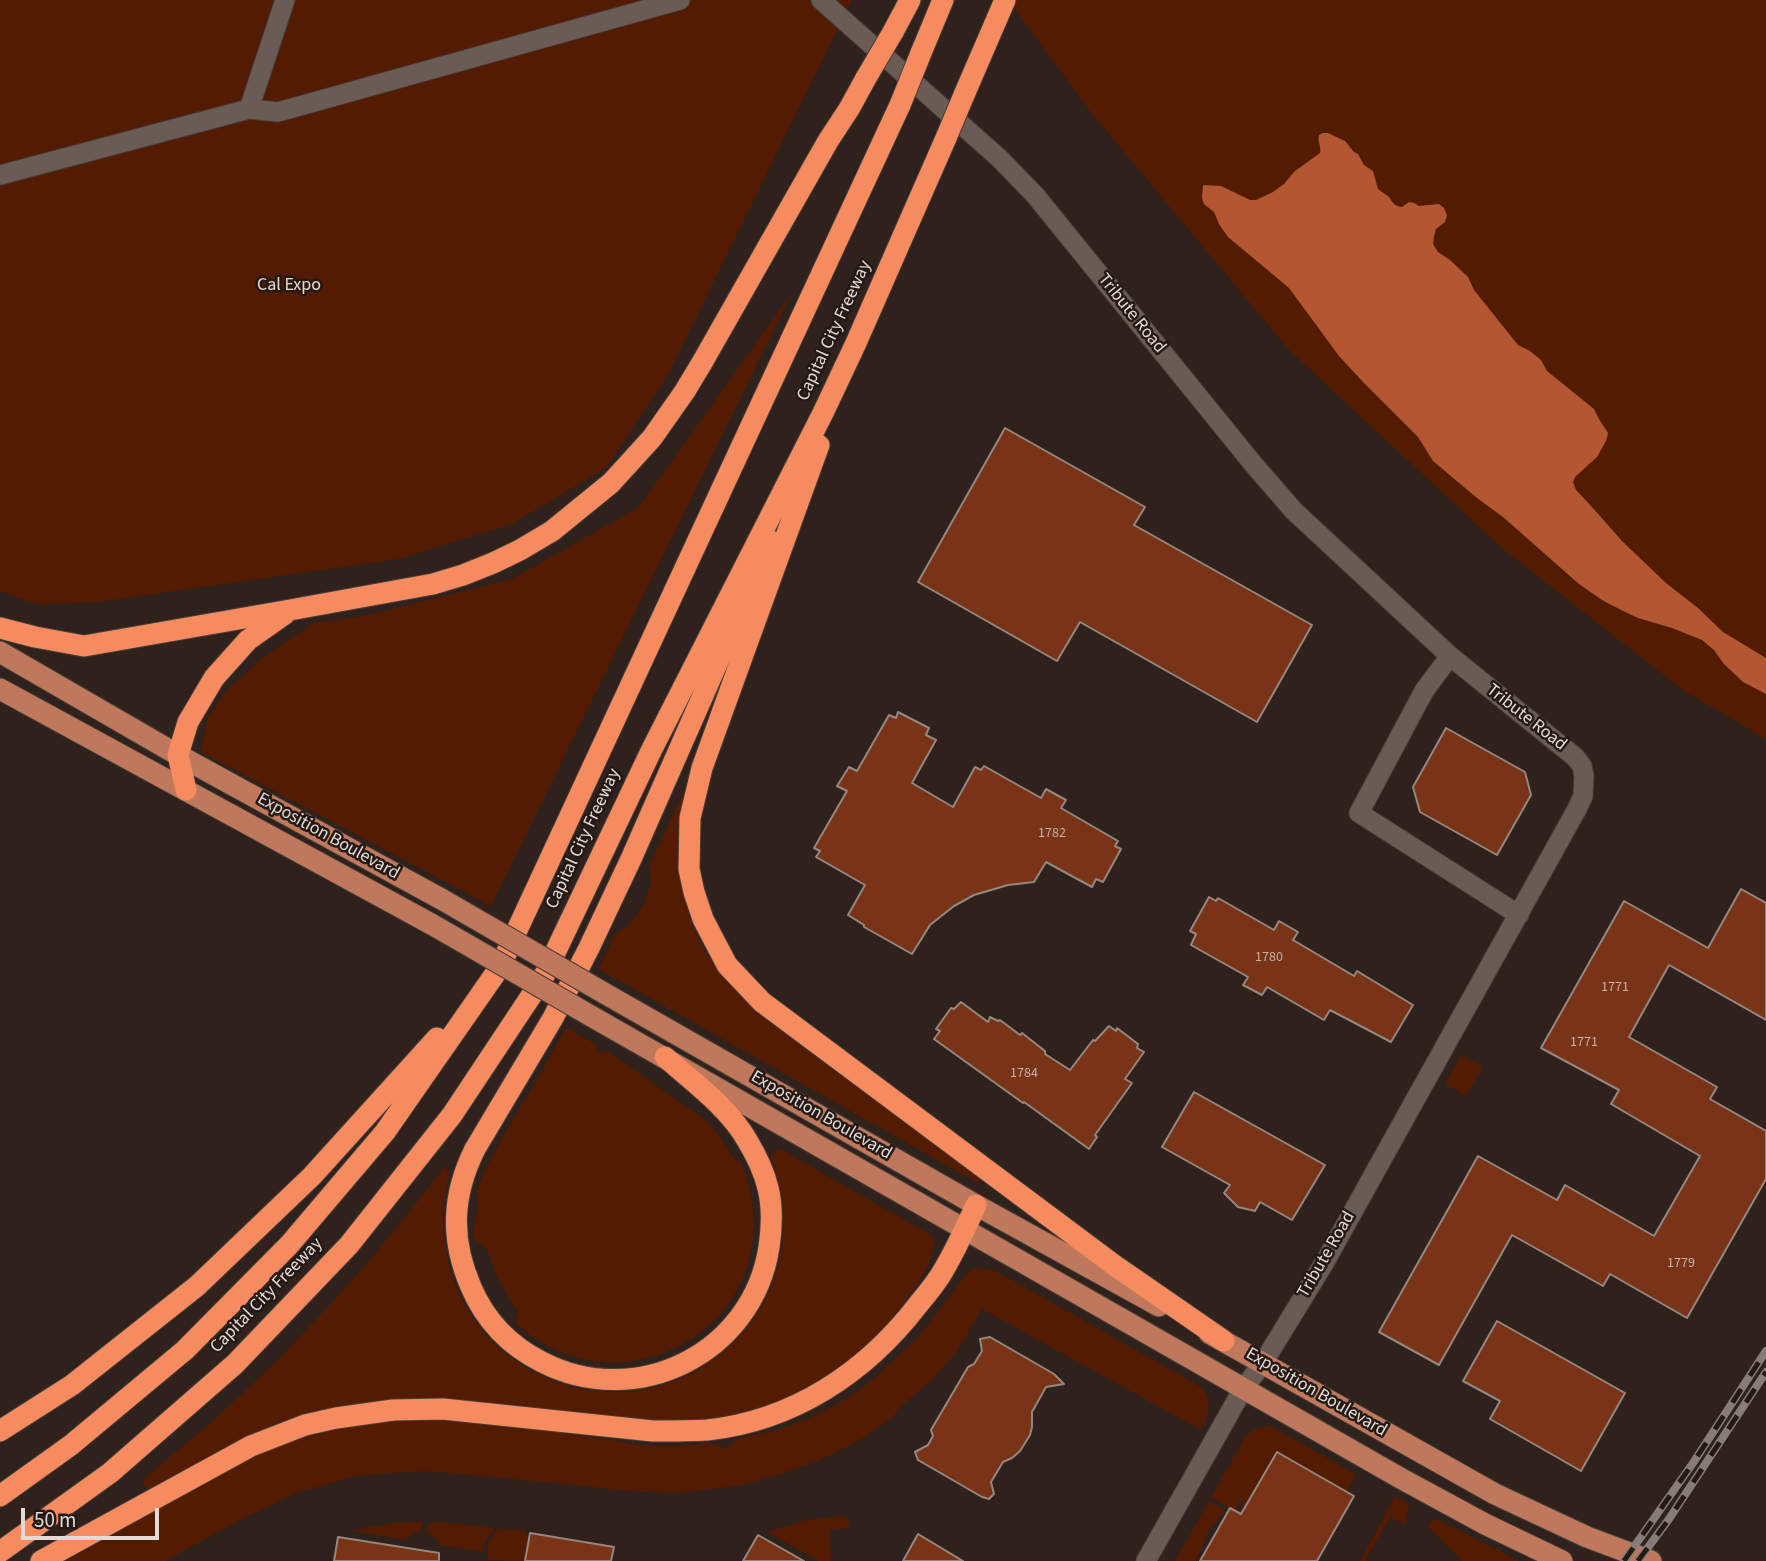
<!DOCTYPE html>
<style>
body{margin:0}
#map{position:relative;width:1766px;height:1561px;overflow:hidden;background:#2f221d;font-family:"Source Sans 3",sans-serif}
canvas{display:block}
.scale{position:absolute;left:21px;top:1508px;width:138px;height:32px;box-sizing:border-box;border:4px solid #e3dbd7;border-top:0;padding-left:9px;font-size:21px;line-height:24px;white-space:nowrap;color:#e3dbd7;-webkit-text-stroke:5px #251914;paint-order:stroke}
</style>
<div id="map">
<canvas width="1766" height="1561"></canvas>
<div class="scale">50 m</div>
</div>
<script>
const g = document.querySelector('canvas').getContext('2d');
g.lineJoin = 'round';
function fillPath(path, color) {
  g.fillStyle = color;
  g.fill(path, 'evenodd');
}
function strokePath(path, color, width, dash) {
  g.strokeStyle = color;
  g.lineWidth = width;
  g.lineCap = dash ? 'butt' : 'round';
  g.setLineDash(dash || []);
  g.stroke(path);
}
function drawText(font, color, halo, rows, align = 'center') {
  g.font = font + ' "Source Sans 3",sans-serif';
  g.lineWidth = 5;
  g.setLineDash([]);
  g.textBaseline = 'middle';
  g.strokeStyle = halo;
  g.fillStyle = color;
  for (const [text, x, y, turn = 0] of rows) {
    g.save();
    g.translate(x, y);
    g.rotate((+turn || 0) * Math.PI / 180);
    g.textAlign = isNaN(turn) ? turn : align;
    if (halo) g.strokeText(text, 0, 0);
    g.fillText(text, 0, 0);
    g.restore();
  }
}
fillPath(new Path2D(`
 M0,0H852L669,373L607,467L512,524L399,559L98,602L38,605L0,591Z
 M1008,0H1766V739L1684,691L1503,549L1290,351L1090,111Z
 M793,291L491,906L201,752L207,720L226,691L260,660L313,623L364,616L512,579L639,507Z
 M691,776C687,790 683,804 680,818C676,844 678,872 684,897C703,978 759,1014 821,1061C874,1100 928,1138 981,1178L978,1183L599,969L615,934L630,924L643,906L651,884L650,864Z
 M566,1028L597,1045V1050L602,1053L607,1051L704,1119L715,1130L736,1161L740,1160C751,1185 756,1210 753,1238C745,1322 661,1379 579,1358C556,1352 532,1339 515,1322L518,1312L497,1277L487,1249L474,1239L473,1234L478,1207L477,1191L484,1172L510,1124L532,1088Z
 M1461,1055L1483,1067L1466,1096L1445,1084Z
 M780,1149L934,1237L935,1239C933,1262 919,1283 905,1301C865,1358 805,1398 737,1415C721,1419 705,1421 689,1423L385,1402L154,1489H150L144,1486V1480C171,1454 202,1432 229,1406C308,1333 380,1253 444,1167L450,1171C438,1213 442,1256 460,1295C475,1328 500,1354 532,1371C625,1422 741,1377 775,1276C789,1237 784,1195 771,1156Z
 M976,1268L990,1269L1010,1279L1201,1387C1214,1401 1209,1415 1201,1430L982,1309L956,1353L931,1381L900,1407L892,1418L857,1442L815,1462L775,1476L742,1485L679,1493L641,1492L463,1474L425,1471L391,1473L357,1476L296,1493L242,1519L165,1561H66L249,1458C300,1437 354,1421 409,1420C487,1418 565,1434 642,1445C652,1446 663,1447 674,1446C686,1446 706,1441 716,1445C719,1446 722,1448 726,1449L734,1441L740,1438L778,1430L805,1420L830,1408L859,1390L877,1376L920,1335L965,1276L970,1270Z
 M1270,1426L1356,1474L1347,1491L1277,1452L1241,1514L1238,1513L1244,1502L1240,1501L1235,1511L1211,1497L1245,1437L1255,1429Z
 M1395,1496L1409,1504L1406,1523L1403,1524L1390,1517L1365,1561H1360Z
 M1209,1501L1225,1510L1209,1530L1196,1561H1175Z
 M843,1516L849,1520V1528L830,1530L831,1561H819L767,1532L806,1520Z
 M1434,1518L1519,1561H1462L1428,1526Z
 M423,1522L421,1532L412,1533L407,1540L351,1531L390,1523Z
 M429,1522H438L495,1528L486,1540L483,1552L439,1545L436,1538L427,1533Z
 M499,1528L527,1531L526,1535L529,1537L525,1561L486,1560L488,1554L487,1553L489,1541Z`), '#531b02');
fillPath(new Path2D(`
 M1323,133H1328L1345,141L1354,152L1358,154L1364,165L1373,171L1378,189C1381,192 1386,194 1389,197C1393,203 1394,206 1402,207L1409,202L1414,203L1419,206L1439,204L1444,208L1447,215L1445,222L1436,229L1434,236L1433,244L1438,252L1450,260L1468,277L1474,290L1518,345L1530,351L1541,360L1547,371L1594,409L1599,419L1608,433L1606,441L1597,457L1575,477L1573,482L1576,490L1592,507L1622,541L1666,583L1698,608L1723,632L1766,658V694L1743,682L1724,664L1714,650L1702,640L1672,628L1638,618L1623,611L1602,600L1579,584L1503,517L1477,498L1433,461L1418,437L1364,383L1339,356L1289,288L1228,237L1219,224L1214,212L1204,204L1202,198L1203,185L1221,186L1250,200H1256L1273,192L1284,184L1295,171L1320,153C1322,147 1317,142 1319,135Z`), '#b35732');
const building = new Path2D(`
 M1005,428L1145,507L1134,525L1312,625L1257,722L1080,622L1057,661L918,582Z
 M898,712L929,728L926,735L936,740L912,783L953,807L975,767L981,770L984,766L1041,798L1046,789L1066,800L1061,808L1118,841L1115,846L1121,849L1103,882L1096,879L1092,887L1046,862L1034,882L1008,885L974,895L954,906L930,925L912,954L864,927V925L848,915L865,885L816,857L820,851L814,848L847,791L837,786L849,767L857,771L889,715L896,718Z
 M1446,728L1525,772L1531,795L1497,855L1420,812L1413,787Z
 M1741,889L1766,903V1020L1669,965L1629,1037L1717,1087L1710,1099L1766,1131V1179L1687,1318L1610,1274L1603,1286L1512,1235L1439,1365L1379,1332L1478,1156L1557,1200L1565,1185L1654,1236L1700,1156L1611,1104L1619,1090L1541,1048L1624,901L1708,948Z
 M1209,897L1216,901L1218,898L1274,930L1279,921L1298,932L1293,940L1354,976L1357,971L1413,1005L1391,1042L1330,1010L1324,1020L1267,987L1262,995L1243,985L1248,977L1191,945L1196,934L1190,931Z
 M961,1002L988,1022L990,1017L998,1021L1000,1020L1020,1035L1022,1033L1045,1051V1054L1070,1070L1093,1040L1095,1041L1109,1026L1116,1031L1117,1028L1138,1044L1137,1048L1144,1052L1125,1079L1132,1083L1095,1135L1097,1137L1089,1149L1024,1102L1023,1103L934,1039L940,1031L936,1029L951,1008L954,1009Z
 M1194,1092L1325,1165L1292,1220L1260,1202L1255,1211L1238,1207L1224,1193L1230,1185L1162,1147Z
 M1497,1321L1625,1393L1581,1471L1490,1419L1500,1401L1463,1381Z
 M990,1337L1054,1374L1064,1384L1046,1387L1032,1412V1427L1030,1435L1020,1451L1012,1458L1003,1462L991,1482L994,1494L989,1499L982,1497L918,1460L915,1452L928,1445L933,1436L931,1430L968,1367L974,1364L982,1351L980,1339Z
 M1277,1452L1354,1496L1317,1561H1200L1230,1508L1241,1514Z
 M530,1533L614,1547L611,1561H525Z
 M918,1534L963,1561H903Z
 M758,1535L765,1539L804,1561H743Z
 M338,1537L439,1553V1561H334Z`);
fillPath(building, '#793418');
strokePath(building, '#958680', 2);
const minor = new Path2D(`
 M821,0L999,158L1035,195L1254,465L1294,511L1450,656L1575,757L1582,766L1584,776L1583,796L1577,809L1326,1260L1263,1363L1243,1389L1146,1561
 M249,109L285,0
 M0,175L249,109L278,112L680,0
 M1450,656L1424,691L1359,813L1519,915`);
const major = new Path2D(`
 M0,652L178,755L443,900
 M0,689C145,767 288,847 433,925
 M604,993L976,1205L1159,1306
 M591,1016L1402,1479L1485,1524L1562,1561
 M1209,1333L1495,1494L1587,1537L1651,1561`);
const highway = new Path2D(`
 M893,32L910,0
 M921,53L943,0
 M964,95L1005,0
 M819,445L702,768L690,818L689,869L694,892L703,919L727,965L762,1002L1114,1265L1224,1341
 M0,628L35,637L84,646L290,610L433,584L463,575L493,563L520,550L552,531L611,483L652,438L685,391L703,361L828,141L849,109L866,78
 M186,790L178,755L188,722L214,678L248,640L285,614
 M665,1057C693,1082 728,1107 747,1140C756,1155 764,1171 768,1188C773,1208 772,1227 769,1247C753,1353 637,1411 542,1362C510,1346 485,1320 471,1287C450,1239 452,1195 475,1149L553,1018L589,948L631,859L771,541
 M0,1431L72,1385L197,1286L312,1176L437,1038
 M0,1496L71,1445L185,1350L289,1245L385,1132L495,974L505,956L900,105
 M0,1552L110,1473L235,1364L349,1245L452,1115L543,978L652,749L823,413L856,343L946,138
 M41,1561L251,1446L305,1425L336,1418L393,1410L443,1409L653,1431C671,1431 689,1431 707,1430C793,1421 865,1373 917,1306C925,1296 933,1287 940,1276C954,1254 965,1229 976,1205`);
strokePath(minor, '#473d39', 21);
strokePath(major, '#473d39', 23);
strokePath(highway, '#473d39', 23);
strokePath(minor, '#6a5b55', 19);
strokePath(major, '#bf785c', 21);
strokePath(highway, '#f78b60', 21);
const rail = new Path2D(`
 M1624,1561L1693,1463L1766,1351
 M1638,1561L1669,1519L1766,1372`);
strokePath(rail, '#877d78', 8);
strokePath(rail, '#251914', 5, [16]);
const majorBridge = new Path2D(`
 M443,900L604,993
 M433,925L591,1016`);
const highwayBridge = new Path2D(`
 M866,78L893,32
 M900,105L921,53
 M946,138L964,95`);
strokePath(majorBridge, '#473d39', 23, []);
strokePath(highwayBridge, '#473d39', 23, []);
strokePath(majorBridge, '#bf785c', 21);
strokePath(highwayBridge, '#f78b60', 21);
drawText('14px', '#c8b1a7', null, [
 ["1782",1052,834],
 ["1780",1269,958],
 ["1771",1615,988],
 ["1771",1584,1043],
 ["1784",1024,1074],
 ["1779",1681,1264]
]);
drawText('18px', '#efd5cc', '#251914', [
 ["Cal Expo",289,286]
]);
drawText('18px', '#e3dbd7', '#251914', [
 ["Tribute Road",1131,314,51],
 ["Capital City Freeway",835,331,-65],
 ["Tribute Road",1526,718,38],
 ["Exposition Boulevard",328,837,29],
 ["Capital City Freeway",584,839,-65],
 ["Exposition Boulevard",821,1116,30],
 ["Tribute Road",1327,1255,-60],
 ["Capital City Freeway",267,1296,-46],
 ["Exposition Boulevard",1316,1393,30]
]);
</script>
